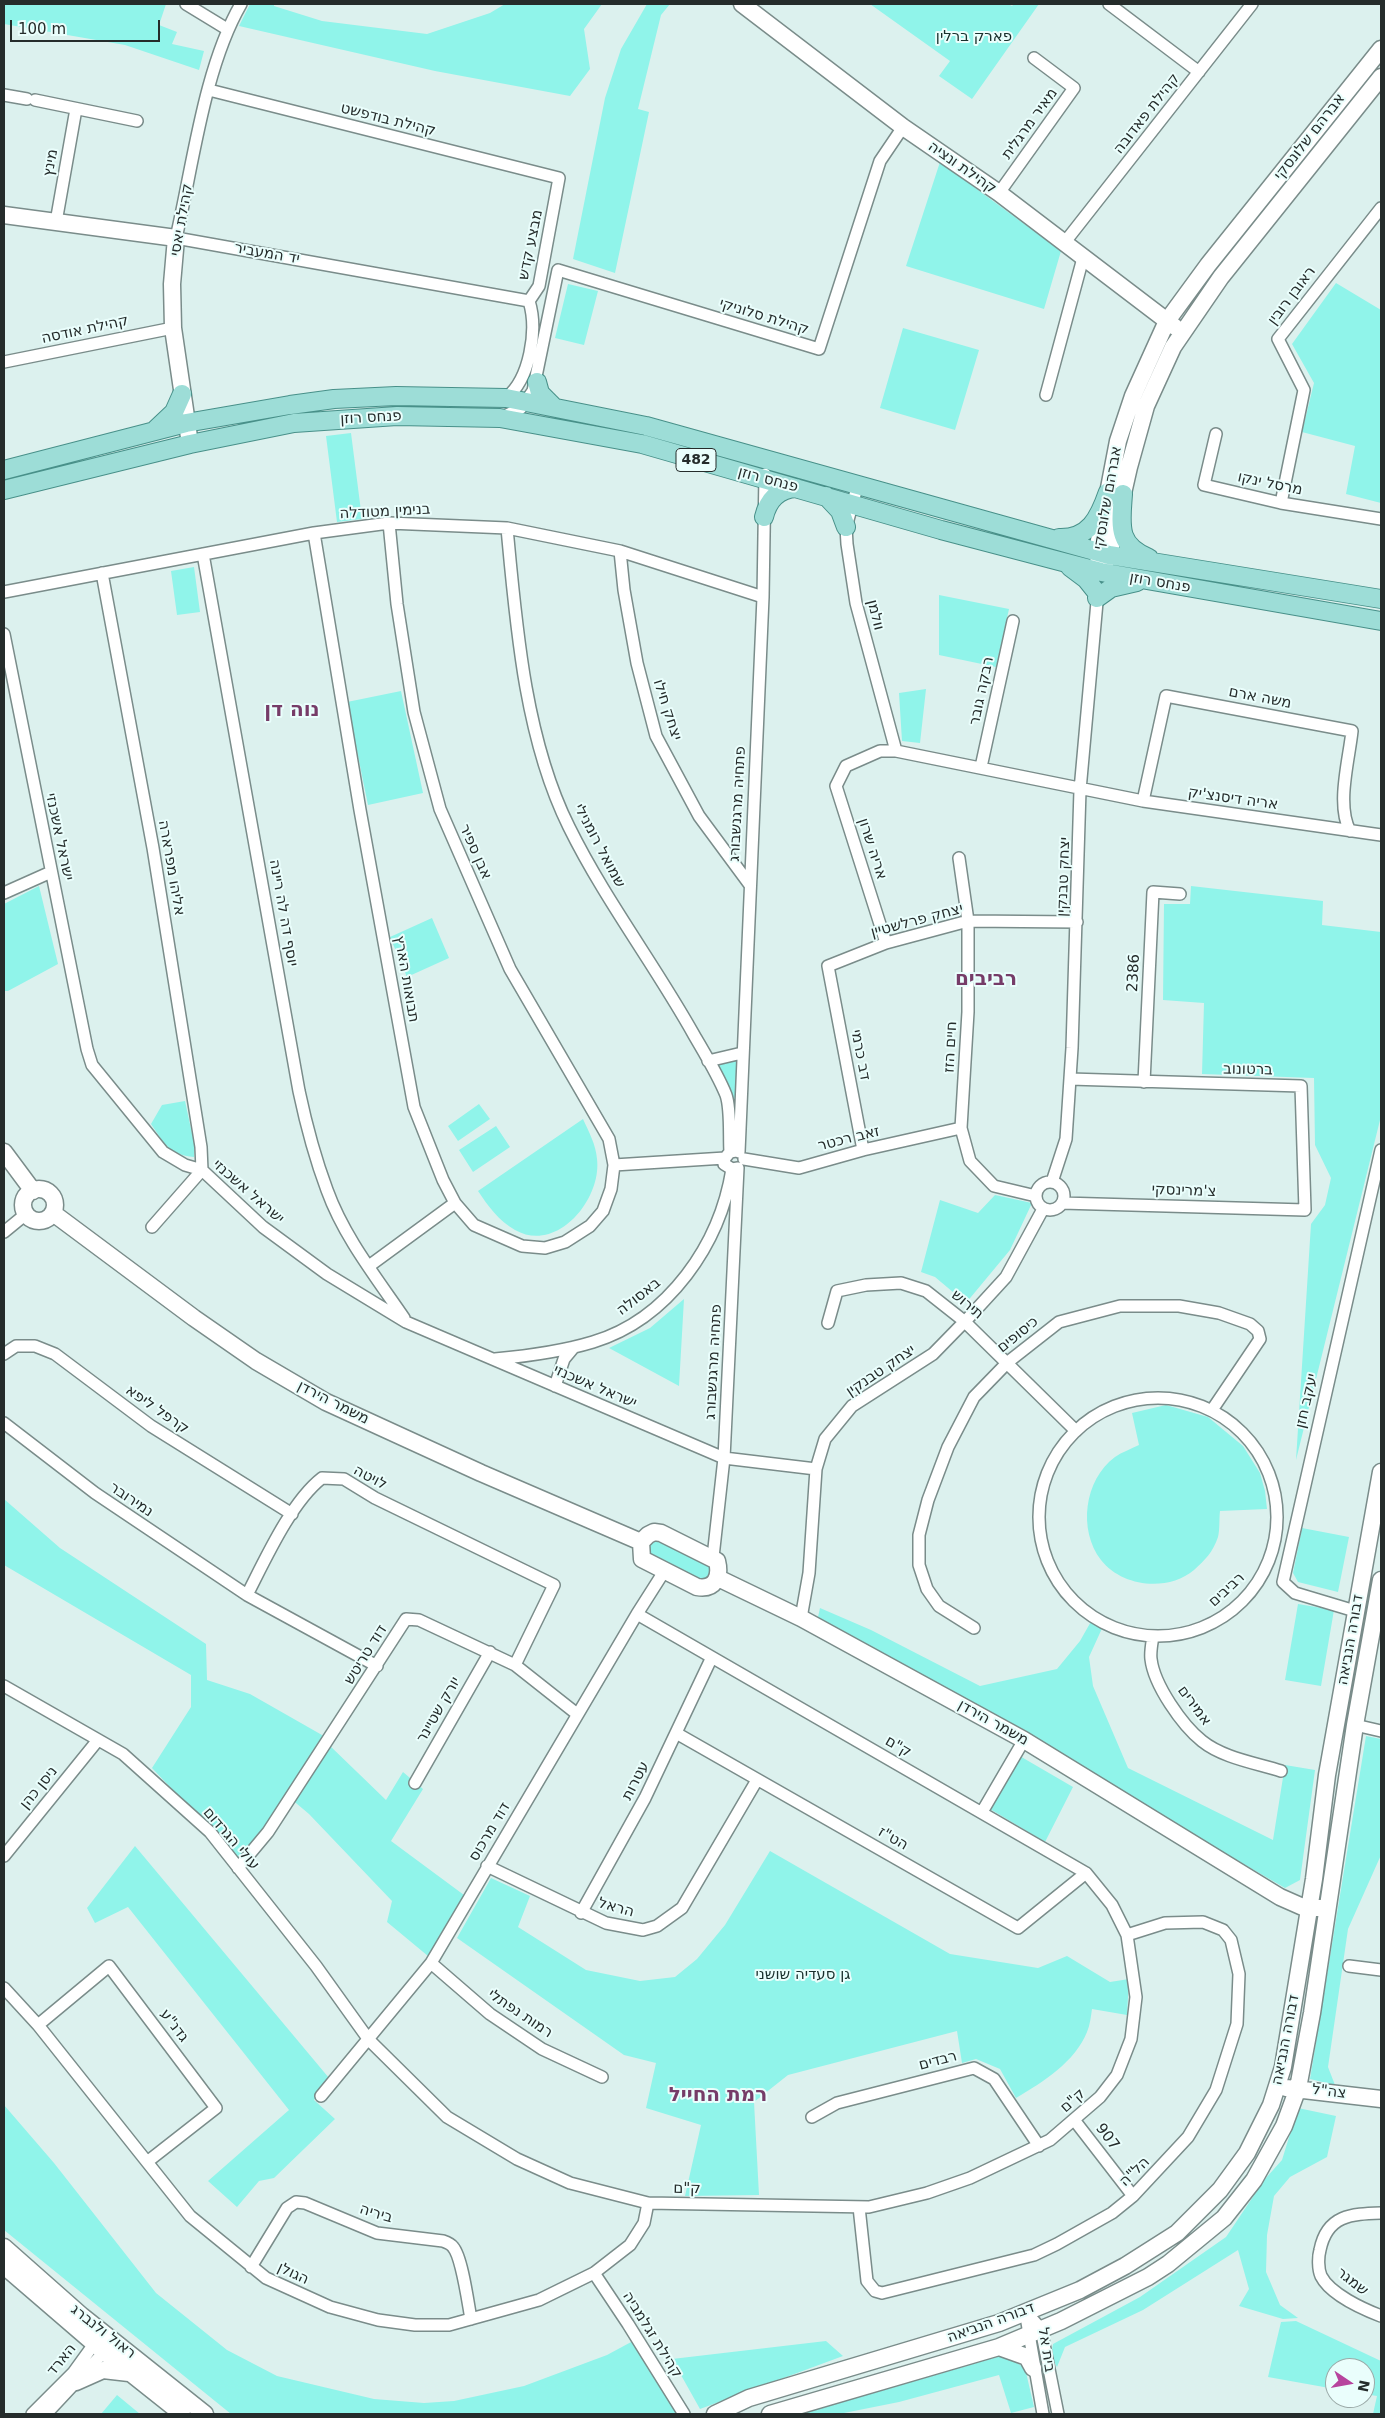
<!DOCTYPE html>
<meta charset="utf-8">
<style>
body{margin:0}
#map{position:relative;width:1385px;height:2418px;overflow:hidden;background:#dcf1ee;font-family:"DejaVu Sans",sans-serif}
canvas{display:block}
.frame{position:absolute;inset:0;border:5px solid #252c2b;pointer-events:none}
.north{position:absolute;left:1325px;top:2358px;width:50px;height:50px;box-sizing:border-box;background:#eafefc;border:1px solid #9baaa8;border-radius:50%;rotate:102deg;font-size:14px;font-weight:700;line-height:20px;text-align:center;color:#252c2b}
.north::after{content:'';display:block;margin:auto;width:18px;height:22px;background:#b7449e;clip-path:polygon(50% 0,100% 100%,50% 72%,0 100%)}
.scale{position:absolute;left:10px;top:20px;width:150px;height:22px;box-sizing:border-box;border:2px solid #252c2b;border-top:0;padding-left:6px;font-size:15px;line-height:18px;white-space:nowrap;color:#252c2b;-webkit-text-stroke:4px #eafefc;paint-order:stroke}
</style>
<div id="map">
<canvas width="1385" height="2418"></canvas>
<div class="frame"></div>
<div class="north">N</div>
<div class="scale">100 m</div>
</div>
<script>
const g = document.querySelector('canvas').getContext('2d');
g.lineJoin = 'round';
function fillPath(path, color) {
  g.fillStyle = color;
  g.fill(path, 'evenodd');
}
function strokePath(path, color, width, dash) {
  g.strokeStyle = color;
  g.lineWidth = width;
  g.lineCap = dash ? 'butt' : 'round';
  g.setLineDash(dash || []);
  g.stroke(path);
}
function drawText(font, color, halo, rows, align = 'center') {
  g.font = font + ' "DejaVu Sans","Noto Sans Hebrew",sans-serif';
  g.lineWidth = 4;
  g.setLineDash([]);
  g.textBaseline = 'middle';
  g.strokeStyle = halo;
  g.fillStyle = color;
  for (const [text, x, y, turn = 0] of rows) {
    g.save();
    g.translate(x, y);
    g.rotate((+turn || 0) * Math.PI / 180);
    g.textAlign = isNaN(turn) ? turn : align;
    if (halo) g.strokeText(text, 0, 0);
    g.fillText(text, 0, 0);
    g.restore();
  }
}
fillPath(new Path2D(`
 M4,4H166L159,25L177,32L172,44L204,51L199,70L125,45L4,24Z
 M250,4H274V6L322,21L427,34L490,13L505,4H602L584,29L590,69L570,96L435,71L239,26Z
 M647,4H670L661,15L638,109L649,112L615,273L573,259L605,98L621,49Z
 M870,4H1008L1012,6L1014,4H1039L972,99L939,76L950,61Z
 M940,162L1061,251L1044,309L906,266Z
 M1336,283L1381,310V503L1346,494L1355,446L1302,432L1314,383L1292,344Z
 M568,284L598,291L584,345L555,338Z
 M903,328L979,350L955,430L880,408Z
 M351,433L362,519L337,522L326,436Z
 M194,567L200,612L177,615L171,571Z
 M939,595L1009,609L996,667L939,655Z
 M926,689L920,743L902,741L899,693Z
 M401,691L423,793L368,805L347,702Z
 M39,886L58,964L8,991H4V904Z
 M1191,886L1323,901L1322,925L1381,932V1116L1296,1460L1311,1224L1325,1205L1331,1178L1315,1145L1314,1078L1202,1074L1204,1003L1163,1000L1164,904H1190Z
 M432,918L449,958L407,977L390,937Z
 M740,1057L732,1149L729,1087L716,1064Z
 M185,1101L194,1143V1157C169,1155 164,1143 151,1124L162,1105Z
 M479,1104L490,1119L458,1141L448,1126Z
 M583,1119C589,1132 596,1145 597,1159C602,1199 557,1254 515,1230C499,1221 488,1206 478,1191Z
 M496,1126L510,1147L473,1172L459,1150Z
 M995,1195L1032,1203L1010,1250L966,1303L935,1277L921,1272L940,1200L978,1213Z
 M684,1299L679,1386L609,1348L650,1328Z
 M1166,1405L1208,1417L1243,1446L1260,1473L1265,1491L1267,1509L1220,1511C1219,1519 1220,1529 1218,1537C1213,1552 1205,1560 1194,1570C1168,1592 1122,1587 1101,1560C1078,1530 1084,1480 1115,1457C1122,1452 1131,1449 1139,1445L1132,1413Z
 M4,1499L60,1548L206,1644L207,1680L250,1694L329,1739L327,1743L386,1800L403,1772L423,1789L391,1841L464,1895L428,1956L387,1922L392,1901L309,1814L290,1798L242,1863L152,1768L191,1707V1675L4,1565Z
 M1302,1528L1349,1537L1338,1592L1298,1582L1293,1573Z
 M659,1537L709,1562L712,1575L699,1582L648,1556L647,1548L651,1540Z
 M1298,1604L1334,1610L1321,1686L1285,1680Z
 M820,1608L871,1630L980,1686L1057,1669L1080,1641L1093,1618L1104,1624L1089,1657L1093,1686L1128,1768L1273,1840L1285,1765L1315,1770L1300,1880L1285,1888L818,1617Z
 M1366,1736L1381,1739V1855L1348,1929L1328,2067L1335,2085L1310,2079Z
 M1018,1755L1073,1787L1045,1842L990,1809Z
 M135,1846L329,2078L314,2100L335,2119L274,2178L259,2181L237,2207L208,2181L289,2110L128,1907L95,1923L87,1908Z
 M770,1851L950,1954L1038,1968L1067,1956L1110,1982L1129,1979L1127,2015L1092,2009C1091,2016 1090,2025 1087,2032C1075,2062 1043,2082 1016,2098L1000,2069L976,2059L962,2063L957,2031L788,2075L754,2102L759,2195L685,2196L701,2125L646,2108L656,2063L624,2055L457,1938L491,1878L530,1896L518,1927L586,1970L640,1981L675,1977L697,1959L725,1925Z
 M4,2105L54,2163L156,2293L227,2350L277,2376L374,2399L424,2403L454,2401L524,2386L607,2355L633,2341L680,2414H231L4,2230Z
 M1298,2108L1336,2116L1327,2157L1290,2177L1274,2196L1267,2235L1266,2272L1280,2305L1298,2318L1283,2319L1239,2306L1249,2289L1238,2250L1143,2310L1065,2347L1057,2367L1051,2356L1053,2344L1140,2297L1226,2237L1265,2179L1282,2160Z
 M1296,2321L1381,2361V2414H1373L1377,2396L1365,2394V2368H1335V2389L1268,2377L1281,2322Z
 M826,2341L843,2356L700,2409L672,2359Z
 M1004,2355L1025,2368L1034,2407L1011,2413L999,2375L899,2402L839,2414H794L874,2393Z
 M117,2395L140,2414H101Z`), '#90f4ea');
const street = new Path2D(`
 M186,4L227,29
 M241,4C204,68 193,165 176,238L529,301
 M1109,4L1199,72
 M209,90L559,178L539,286L529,301
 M4,95L27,99
 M35,100L137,121
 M999,193L1074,88L1034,58
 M56,222L76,109
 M1065,242L1252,4
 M4,362L173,328
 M1046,395L1083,258
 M506,398C530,379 538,330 529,301
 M503,417L521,408L533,391L558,270L819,349L880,161L903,127
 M1216,434L1204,485L1281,503L1381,519
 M858,484L846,527L847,544L856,603L896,751
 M1281,503L1304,390L1278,339L1381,208
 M507,528C516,625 525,739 569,827C605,900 655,965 694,1035C705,1054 718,1075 726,1095C731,1109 729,1137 730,1152
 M314,533L360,810L414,1107L443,1180L455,1203L474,1225L522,1246L545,1248L565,1242L590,1226L603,1211L611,1189L614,1165L609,1139L510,969L440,809L414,712L397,604L389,523
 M620,551L624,590L637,663L656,736L699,816L750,885
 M203,554L299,1091C306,1124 315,1158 327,1190C344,1237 376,1277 404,1318
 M102,573L153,848L201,1147L202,1170
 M4,592L314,533L389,523L507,528L620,551L763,597
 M4,634L87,1049L92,1065L163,1152L185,1165L202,1170L263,1227L327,1274L406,1322L724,1458L816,1469
 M981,767L1013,621
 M1143,801L1166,696L1352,731C1349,760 1336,805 1350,831
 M959,858L968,921V1012L961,1128L970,1161L994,1186L1036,1196
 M4,893L51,872
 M886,943L836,786L846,766L880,751H896L1143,801L1381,835
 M708,1061L742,1053
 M1144,1082L1153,892L1180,894
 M863,1150L828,966L886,943L968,921L1077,922
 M739,1152L763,597L765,474
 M725,1158L724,1164L732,1169L738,1168
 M744,1159L799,1168L863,1150L961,1128
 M614,1165L725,1158L730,1152L736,1151
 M1052,1182L1066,1139L1072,1048L1080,790L1098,591
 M1036 1196a14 14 0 1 1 28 0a14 14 0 1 1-28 0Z
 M1062,1203L1305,1210L1301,1086L1070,1079
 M152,1227L202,1170
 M4,1232L26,1214
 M369,1266L455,1203
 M828,1323L837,1291L866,1285L901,1283L926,1291L964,1321L1076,1431
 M4,1354L16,1346H35L55,1354L151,1426L292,1514
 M495,1359C528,1356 560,1352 593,1342C669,1319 720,1244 732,1169
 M555,1386L564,1359L574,1347
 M1039 1517a119 119 0 1 1 238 0a119 119 0 1 1-238 0Z
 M4,1423L95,1493L247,1595
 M713,1557L724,1458L738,1168
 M1355,1611L1295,1593L1283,1582L1381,1150
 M801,1618L809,1573L816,1469L825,1439L852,1406L933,1354L973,1313L1006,1277L1043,1209
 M974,1628L939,1606L927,1589L919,1565V1535L928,1500L948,1447L974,1397L1008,1362L1059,1322L1120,1306H1179L1219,1313L1250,1324L1258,1331L1260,1339L1212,1410
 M1153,1636C1152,1643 1150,1652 1151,1659C1154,1685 1182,1725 1202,1741C1223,1758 1256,1763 1281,1771
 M377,1666L247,1595C265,1560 291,1502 322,1478L344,1479L375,1498L554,1585L515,1665
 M4,1686L123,1754L210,1832L316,1966L369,2040L447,2117L517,2159L570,2183L648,2203L869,2207L927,2193L970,2178L1050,2140L1100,2097L1117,2075L1131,2039L1136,1997L1127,1935L1112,1905L1086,1873L637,1614
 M1355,1725L1381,1731
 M676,1733L1018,1928L1086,1873
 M415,1783L490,1652
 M982,1812L1024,1740
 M4,1856L98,1740
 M487,1866L606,1923L643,1930L657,1926L682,1908L757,1780
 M238,1868L268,1832L406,1619L419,1620L515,1665L577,1714
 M581,1913L645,1798L711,1659
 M431,1963L490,2014L542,2049L602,2077
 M1349,1966L1381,1970
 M4,1988L38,2025L190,2216L266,2278L330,2307L378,2320L415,2325H449L539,2300L594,2273L630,2245L644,2223L648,2203
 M38,2025L109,1966L216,2108L147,2162
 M321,2096L431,1963L637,1614L665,1570
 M812,2117L837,2103L974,2068L994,2079L1039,2146
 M1075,2121L1133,2196
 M859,2207L867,2281L875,2291L882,2293L1034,2255L1057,2244L1112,2213L1133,2196L1188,2137L1216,2090L1237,2024L1239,1974L1231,1940L1223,1930L1203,1922L1165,1923L1127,1935
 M1381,2213C1351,2214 1327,2215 1320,2250C1318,2257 1318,2269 1321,2276C1330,2294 1363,2309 1381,2316
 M251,2267L287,2208L296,2202L305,2203L377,2233L443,2241C446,2242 451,2244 453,2247C462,2257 468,2303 471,2319
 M594,2273L628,2324L684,2414
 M1025,2311L1041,2329L1058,2414
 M1025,2311L1043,2414
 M32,2414L73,2373L94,2344L100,2341
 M46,2414L104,2352L106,2346`);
const secondary = new Path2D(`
 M742,4L903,127L999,193L1175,327
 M4,215L176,238L172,284L173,328L190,444
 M1104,565L1109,555L1129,467L1146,406L1173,347L1221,277L1381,77
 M1101,572L1097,551L1118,441L1133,396L1167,321L1208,265L1381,49
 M4,1152L33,1191
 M23 1205a16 16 0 1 1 32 0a16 16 0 1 1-32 0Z
 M53,1213L194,1318L256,1361L326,1402L481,1473L641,1542
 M654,1532L661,1533L717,1561C721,1577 715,1590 697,1587L642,1559L641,1542L648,1535Z
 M718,1578L801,1618L1024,1740L1280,1897L1305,1908H1320
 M1286,2088L1381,2099
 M4,2247L82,2316L205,2414
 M4,2266L104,2352L182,2414
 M999,2347L1027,2357L1033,2368
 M76,2382L103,2370L129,2373
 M715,2414L749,2398L999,2323L1080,2290L1125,2266L1177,2233L1220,2190L1247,2153L1271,2105L1283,2067L1314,1879L1327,1775L1381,1472
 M770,2414L999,2347L1061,2321L1148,2277L1168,2264L1224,2218L1254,2180L1284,2126L1298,2088L1312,2013L1355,1725L1381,1580`);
const primary = new Path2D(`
 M537,382L540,393L554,407
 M156,429L174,412L182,394
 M4,470L186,423L290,405L334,399L396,396L506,398L646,426L1109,555L1381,599
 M4,490L190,444L294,423L397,416L500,418L642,444L941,530L1101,572L1381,621
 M1123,494C1121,524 1116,545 1149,558
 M826,496L840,511L846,527
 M764,517C768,500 778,489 796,488
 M1059,538C1089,539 1099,518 1108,492
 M1070,567L1086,579L1098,594
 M1097,598L1111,588L1137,582`);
strokePath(street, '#7a8c8a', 14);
strokePath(secondary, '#7a8c8a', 19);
strokePath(primary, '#489089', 20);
strokePath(street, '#fff', 11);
strokePath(secondary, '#fff', 16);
strokePath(primary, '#9dddd7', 18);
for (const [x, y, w] of [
 [696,460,40]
]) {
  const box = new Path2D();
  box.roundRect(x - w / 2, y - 11.5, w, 23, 4);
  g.fillStyle = '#eafefc';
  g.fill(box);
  strokePath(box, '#252c2b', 1);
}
drawText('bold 14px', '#252c2b', null, [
 ["482",696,460]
]);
drawText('15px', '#19302d', '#eafefc', [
 ["פארק ברלין",974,37],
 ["גן סעדיה שושני",803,1975]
]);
drawText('15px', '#252c2b', '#eafefc', [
 ["קהילת פאדובה",1147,114,-52],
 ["קהילת בודפשט",388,120,14],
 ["מאיר מרגלית",1030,124,-54],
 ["אברהם שלונסקי",1310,137,-52],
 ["מינץ",51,163,-80],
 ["קהילת ונציה",962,168,35],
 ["קהילת יאסי",182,220,-80],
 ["מבצע קדש",531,245,-78],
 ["יד המעביר",267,254,10],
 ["ראובן רובין",1292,296,-53],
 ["קהילת סלוניקי",764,317,17],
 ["קהילת אודסה",85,330,-12],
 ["פנחס רוזן",371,418,-3],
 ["פנחס רוזן",768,480,15],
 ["מרסל ינקו",1270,484,12],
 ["אברהם שלונסקי",1108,498,-80],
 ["בנימין מטודלה",385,512,-3],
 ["פנחס רוזן",1160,583,10],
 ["וולמן",875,615,76],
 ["רבקה גובר",982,691,-78],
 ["משה ארם",1260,698,11],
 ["יצחק חילו",667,710,72],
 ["אריה דיסנצ'יק",1233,799,8],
 ["פתחיה מרגנשבורג",738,804,-87],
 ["ישראל אשכנזי",59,837,78],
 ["שמואל רומנילי",599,846,62],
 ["אריה שרון",872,849,72],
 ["אבן ספיר",475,852,66],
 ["אליהו מפרארה",171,868,80],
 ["יצחק טבנקין",1064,877,-88],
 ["יוסף דה לה ריינה",283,913,80],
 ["יצחק פרלשטיין",917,921,-15],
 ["2386",1134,973,-87],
 ["תבואות הארץ",406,979,80],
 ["חיים הזז",951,1047,-87],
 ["דב כרמי",860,1055,79],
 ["ברטונוב",1248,1070,1],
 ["זאב רכטר",849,1139,-14],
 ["צ'מרינסקי",1184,1191,2],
 ["ישראל אשכנזי",248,1192,41],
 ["באסולה",639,1297,-38],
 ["תירוש",967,1305,40],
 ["כיסופים",1018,1335,-39],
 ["פתחיה מרגנשבורג",714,1362,-87],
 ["יצחק טבנקין",881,1371,-34],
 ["ישראל אשכנזי",595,1387,23],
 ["יעקב חזן",1307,1401,-77],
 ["משמר הירדן",333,1403,27],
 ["קרפל ליפא",157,1410,35],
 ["לויטה",370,1478,28],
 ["נמירובר",131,1500,34],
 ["רביבים",1227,1590,-43],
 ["דבורה הנביאה",1351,1640,-80],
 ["דוד טריטש",366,1655,-58],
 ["אמירים",1194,1706,53],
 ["יורק שטיינר",439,1710,-60],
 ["משמר הירדן",993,1723,29],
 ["ק\"ם",898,1747,30],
 ["עטרות",636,1781,-63],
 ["ניסן כהן",39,1788,-51],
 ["דוד מרכוס",490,1832,-59],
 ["עולי הגרדום",231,1839,49],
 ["הט\"ז",893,1839,30],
 ["הראל",616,1908,16],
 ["רמות נפתלי",520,2014,34],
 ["גדנ\"ע",174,2026,53],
 ["דבורה הנביאה",1286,2040,-79],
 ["רבדים",938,2061,-15],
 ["צה\"ל",1329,2092,7],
 ["ק\"ם",1073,2101,-42],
 ["907",1107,2137,53],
 ["הל\"ה",1135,2172,-44],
 ["ק\"ם",687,2189,1],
 ["ביריה",376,2214,17],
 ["הגולן",293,2274,25],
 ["שמגר",1352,2282,38],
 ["דבורה הנביאה",991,2323,-20],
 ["ראול ולנברג",103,2332,38],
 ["קהילת זגלמביה",652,2335,58],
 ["בית אל",1046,2350,81],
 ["הארד",62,2360,-51]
]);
drawText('bold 20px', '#763c68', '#eafefc', [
 ["נוה דן",292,711],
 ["רביבים",986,980],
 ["רמת החייל",718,2096]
]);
</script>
